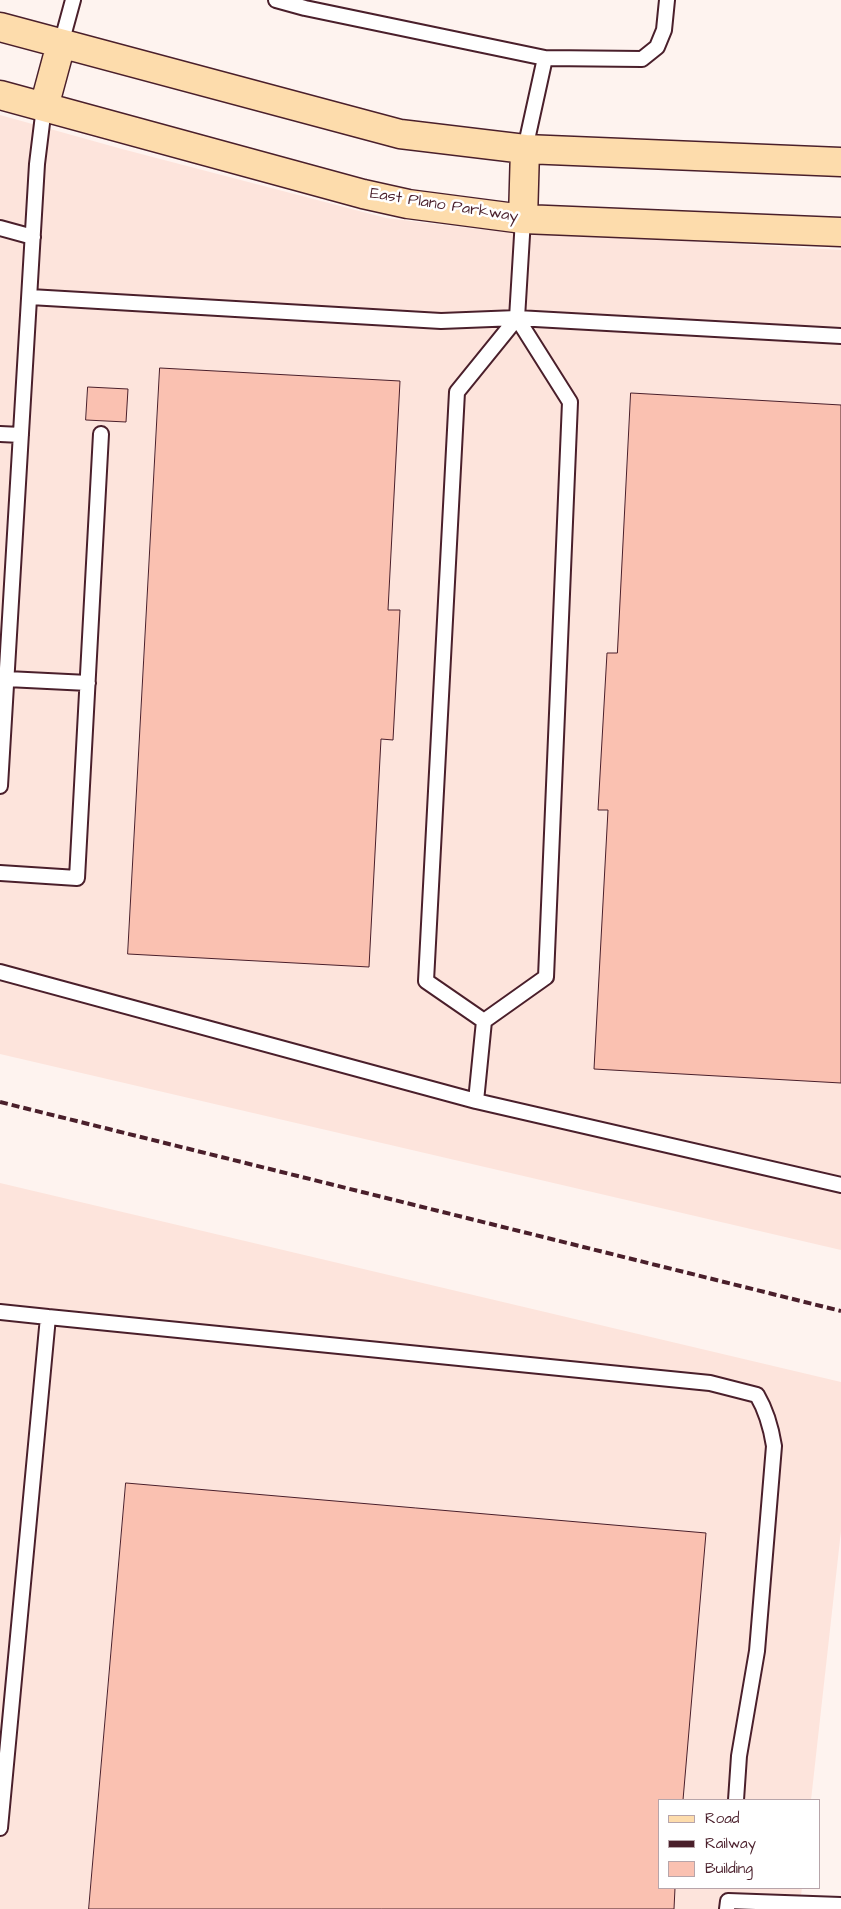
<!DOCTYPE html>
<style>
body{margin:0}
#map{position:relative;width:841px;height:1909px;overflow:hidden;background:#fef3ef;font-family:"Architects Daughter",sans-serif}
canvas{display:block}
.legend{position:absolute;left:658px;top:1799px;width:162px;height:90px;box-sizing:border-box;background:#fff;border:1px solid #b7a5aa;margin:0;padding:6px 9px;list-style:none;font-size:15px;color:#4a1f2b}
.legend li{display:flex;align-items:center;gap:10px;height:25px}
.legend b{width:25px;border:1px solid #b7a5aa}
</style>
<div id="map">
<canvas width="841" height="1909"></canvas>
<ul class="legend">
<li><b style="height:6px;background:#fddcac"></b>Road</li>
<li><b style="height:6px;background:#4a1f2b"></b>Railway</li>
<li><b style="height:14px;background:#fac1b1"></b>Building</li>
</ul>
</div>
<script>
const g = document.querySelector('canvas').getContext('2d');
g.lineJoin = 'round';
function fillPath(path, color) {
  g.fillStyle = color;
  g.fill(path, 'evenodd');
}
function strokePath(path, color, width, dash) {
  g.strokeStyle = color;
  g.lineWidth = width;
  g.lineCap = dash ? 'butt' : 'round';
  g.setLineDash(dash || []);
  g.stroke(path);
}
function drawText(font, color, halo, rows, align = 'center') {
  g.font = font + ' "Architects Daughter",sans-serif';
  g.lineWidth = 5;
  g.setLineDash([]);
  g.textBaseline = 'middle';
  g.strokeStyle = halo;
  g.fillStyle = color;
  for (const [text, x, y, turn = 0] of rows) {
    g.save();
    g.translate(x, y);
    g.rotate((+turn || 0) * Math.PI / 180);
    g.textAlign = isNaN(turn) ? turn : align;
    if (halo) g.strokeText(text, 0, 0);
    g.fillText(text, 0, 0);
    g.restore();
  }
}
fillPath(new Path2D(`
 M0,115L122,149L386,218L477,229L841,250V1250L0,1054Z
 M0,1183L841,1382V1531L811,1800H660V1888H802L799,1909H0Z`), '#fde4dc');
const building = new Path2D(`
 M160,368L400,381L388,610H400L393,740L381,739L369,967L128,954Z
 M88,387L128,389L126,422L86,420Z
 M631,393L841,405V1083L594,1069L608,810H598L607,653H617Z
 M126,1483L706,1533L683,1800H660V1888H675L674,1909H89Z`);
fillPath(building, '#fac1b1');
strokePath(building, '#4a1f2b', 1);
const service = new Path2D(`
 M276,0L305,8L545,58L642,59L657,47L664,30L667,0
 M61,44L73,0
 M525,149L545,58
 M0,228L33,237
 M30,297L441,321L517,318L841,336
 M0,434L21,435
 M7,679L88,683
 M0,786L37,164L44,107
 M0,873L77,878L101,434
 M0,972L476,1101L841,1185
 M484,1021L546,977L570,402L517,318
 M476,1101L484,1021L426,981L457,392L517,318L523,219
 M0,1312L48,1317
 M0,1828L48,1317L710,1383L757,1395C767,1412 771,1427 774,1446L757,1651L739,1756L736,1800
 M727,1909L728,1901L841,1905`);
const primary = new Path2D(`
 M0,27L400,134L525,149L841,162
 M0,95L363,194L408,204L523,219L841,232
 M44,107L61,44
 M523,219L525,149`);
strokePath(service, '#4a1f2b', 18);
strokePath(primary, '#4a1f2b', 31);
strokePath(service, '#fff', 14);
strokePath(primary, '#fddcac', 28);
strokePath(new Path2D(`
 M0,1102L841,1311`), '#4a1f2b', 4, [8, 4]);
drawText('16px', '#4a1f2b', '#fff', [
 ["East Plano Parkway",444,206,9]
]);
</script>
